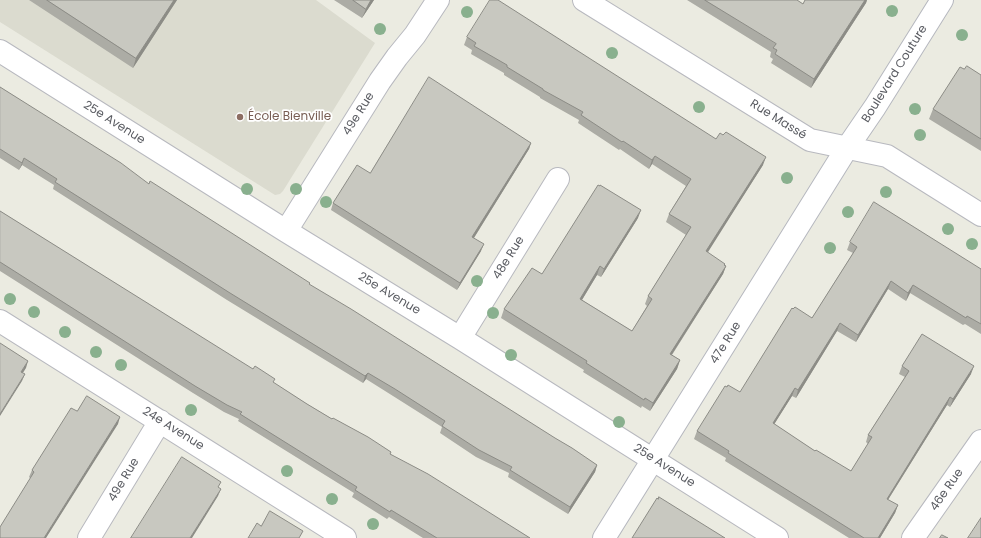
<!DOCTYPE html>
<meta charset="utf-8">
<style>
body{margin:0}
canvas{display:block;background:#ebebe1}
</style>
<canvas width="981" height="538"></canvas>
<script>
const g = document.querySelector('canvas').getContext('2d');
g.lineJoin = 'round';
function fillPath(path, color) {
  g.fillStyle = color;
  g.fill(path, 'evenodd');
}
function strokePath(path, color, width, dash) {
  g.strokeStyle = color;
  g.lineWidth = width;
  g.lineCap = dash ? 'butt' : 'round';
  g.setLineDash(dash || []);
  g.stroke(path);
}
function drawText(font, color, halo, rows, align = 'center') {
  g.font = font + ' Poppins,sans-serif';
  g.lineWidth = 3.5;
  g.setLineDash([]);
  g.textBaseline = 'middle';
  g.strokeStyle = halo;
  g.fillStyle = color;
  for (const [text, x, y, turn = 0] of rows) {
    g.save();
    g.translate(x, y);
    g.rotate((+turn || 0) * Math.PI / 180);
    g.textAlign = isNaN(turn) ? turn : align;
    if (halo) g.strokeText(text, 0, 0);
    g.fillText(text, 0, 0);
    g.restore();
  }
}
fillPath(new Path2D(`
 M0,0H316L375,43L283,191L280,194L275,195L0,22Z`), '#dbdbcf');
const street = new Path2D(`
 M584,0L810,140L887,156L981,215
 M0,51L286,231L460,338L777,538
 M286,231L380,81L397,57L415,35L438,0
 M0,321L345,538
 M460,338L558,179
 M89,538L160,421
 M913,538L981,441`);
const secondary = new Path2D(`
 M604,538L847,148L875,107L942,0`);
strokePath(street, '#b8b9bf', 24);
strokePath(secondary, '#b6b8bf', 24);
strokePath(street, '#fff', 22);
strokePath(secondary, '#fff', 22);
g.fillStyle = '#89b08e';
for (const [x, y] of [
 [892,11],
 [467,12],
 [380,29],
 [962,35],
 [612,53],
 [699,107],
 [915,109],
 [920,135],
 [787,178],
 [247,189],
 [296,189],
 [886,192],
 [326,202],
 [848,212],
 [948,229],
 [972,244],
 [830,248],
 [477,281],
 [10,299],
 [34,312],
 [493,313],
 [65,332],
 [96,352],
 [511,355],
 [121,365],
 [191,410],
 [619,422],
 [287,471],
 [332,499],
 [373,524]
]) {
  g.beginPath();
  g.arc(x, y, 6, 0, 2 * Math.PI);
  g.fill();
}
fillPath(new Path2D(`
 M29,0H177L133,68Z
 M334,0H374L362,18Z
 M687,0H797L803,4L805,0H867L866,3L811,88L771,63L773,59L770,57L771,52Z
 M467,37L716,139L763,165L707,252L726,266L723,274L672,355L680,360L677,369L650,411L642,406L641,408L583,372L584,370L501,318L504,309L542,274L638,218L601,277L597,275L582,300L632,331L647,306L645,304L648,296L686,235L666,222L669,214L686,186L652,164L649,169L620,149L619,150L578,123L579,120L540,98V97L504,75V73L471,54L472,50L464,45Z
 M981,75V151L929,119L933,109Z
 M0,87L149,184L597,465L595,472L568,514L508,477L509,473L476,457L440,433L442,427L393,396L366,379L363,383L227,300L53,189L54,185L22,165L19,170L0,158Z
 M531,143L529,149L474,238L481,251L457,290L331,210L333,203Z
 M0,211L307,404L332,419L391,452L390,455L530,538H423L389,517L387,519L352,497L354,493L238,421L239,419L224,412L193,393L0,271Z
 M850,242L981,269V334L965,324L963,325L910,293L906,301L888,289L856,342L837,331L796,398L792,396L774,424L815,451L851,471L868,444L866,442L868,435L905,377L899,374L902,366L971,374L950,407L947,405L888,500L898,505L895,513L880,538H849L725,461L726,458L694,439L697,431L740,392L812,318L853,253L847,250Z
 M77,411L118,424L30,478L29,477L32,470Z`), '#acaca5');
fillPath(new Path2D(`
 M174,0H177L133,68L136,58Z
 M371,0H374L362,18L366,9Z
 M865,0H867L866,3L811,88L814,79Z
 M531,143L529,149L470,244L472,237Z
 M655,156L652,164L649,169L652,160Z
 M766,157L763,165L703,260L706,251Z
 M24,158L22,165L19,170L22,163Z
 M641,210L638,218L601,277L604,269Z
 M484,244L481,251L457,290L460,283Z
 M600,266L597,275L577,308L580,299Z
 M726,266L723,274L667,362L670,354Z
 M891,281L888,289L856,342L858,335Z
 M913,285L910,293L906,301L908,293Z
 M840,323L837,331L796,398L798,390Z
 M680,360L677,369L650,411L653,403Z
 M28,361L26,368L19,379L21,372Z
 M974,366L971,374L950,407L953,399Z
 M368,373L366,379L363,383L365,376Z
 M25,374L22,381L0,416V414Z
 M795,388L792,396L770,431L773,423Z
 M950,397L947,405L884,506L887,499Z
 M120,417L118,424L46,538H44Z
 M597,465L595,472L568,514L570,507Z
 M221,489L218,496L192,538H190Z
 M898,505L895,513L880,538H878Z`), '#8c8c86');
const building = new Path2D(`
 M47,0H174L136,58Z
 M353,0H371L366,9Z
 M490,0H498L716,139L720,133L723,135L726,132L766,157L706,251L725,264L724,265L726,266L670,354L680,360L653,403L645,398L644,400L586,363L587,361L504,309L532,268L542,274L598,185L600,186V185L641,210L604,269L600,266L580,299L632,331L652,299L648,296L691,227L669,214L691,179L655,156L652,160L623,141L622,142L581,115L583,112L543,90V89L507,67V65L474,46L476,43L467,37Z
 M705,0H797L803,4L805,0H865L814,79L775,54L777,50L773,48L776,44Z
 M967,66L981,75V139L933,109L960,67L964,69Z
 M429,77L531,143L472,237L484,244L460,283L333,203L357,165L370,173Z
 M0,87L121,163L149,184L150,181L310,283L309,284L351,309L555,438L572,448L597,465L570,507L510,470L512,467L479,450L442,426L445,421L395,389L368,373L365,376L230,293L55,182L57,179L24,158L22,163L0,149Z
 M874,202L981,269V324L967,316L966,318L913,285L908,293L891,281L858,335L840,323L798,390L795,388L773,423L815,451L816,450L851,471L872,437L868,435L909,371L902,366L922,334L974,366L953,399L950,397L887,499L898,505L878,538H864L728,453L729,451L697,431L725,386L727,387L728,385L740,392L792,308L793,309L795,307L812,318L857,247L850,242Z
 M0,211L253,369L255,366L275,379L273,382L307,404L332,419L333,418L368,437L391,452L390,454L428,474L530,538H437L391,510L390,512L355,490L357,487L240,414L242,412L227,405L195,386L0,262Z
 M0,343L28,361L21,372L25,374L0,414Z
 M87,396L120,417L44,538H0V527L34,472L32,470L71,408L77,411Z
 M182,457L221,482L218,487L221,489L190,538H131Z
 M659,497L725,538H632L657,498L658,499Z
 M270,511L303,531L299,538H248L257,523L261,526Z
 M981,518V538H968Z
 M942,535L948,538H940Z`);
fillPath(building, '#c8c8c0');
strokePath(building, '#8c8c86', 1);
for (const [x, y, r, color] of [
 [240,117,4,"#8d6e63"]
]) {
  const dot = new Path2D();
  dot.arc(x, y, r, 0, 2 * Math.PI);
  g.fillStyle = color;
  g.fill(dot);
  strokePath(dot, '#fff', 1.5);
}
drawText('12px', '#595b61', '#fff', [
 ["Boulevard Couture",895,74,-58],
 ["49e Rue",359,114,-58],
 ["Rue Massé",778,120,32],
 ["25e Avenue",114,123,32],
 ["48e Rue",509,258,-58],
 ["25e Avenue",389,294,31],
 ["47e Rue",726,343,-58],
 ["24e Avenue",173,429,32],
 ["25e Avenue",664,466,32],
 ["49e Rue",124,480,-59],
 ["46e Rue",947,490,-55]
]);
drawText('12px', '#785e54', '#fff', [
 ["École Bienville",248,117]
], 'left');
</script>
